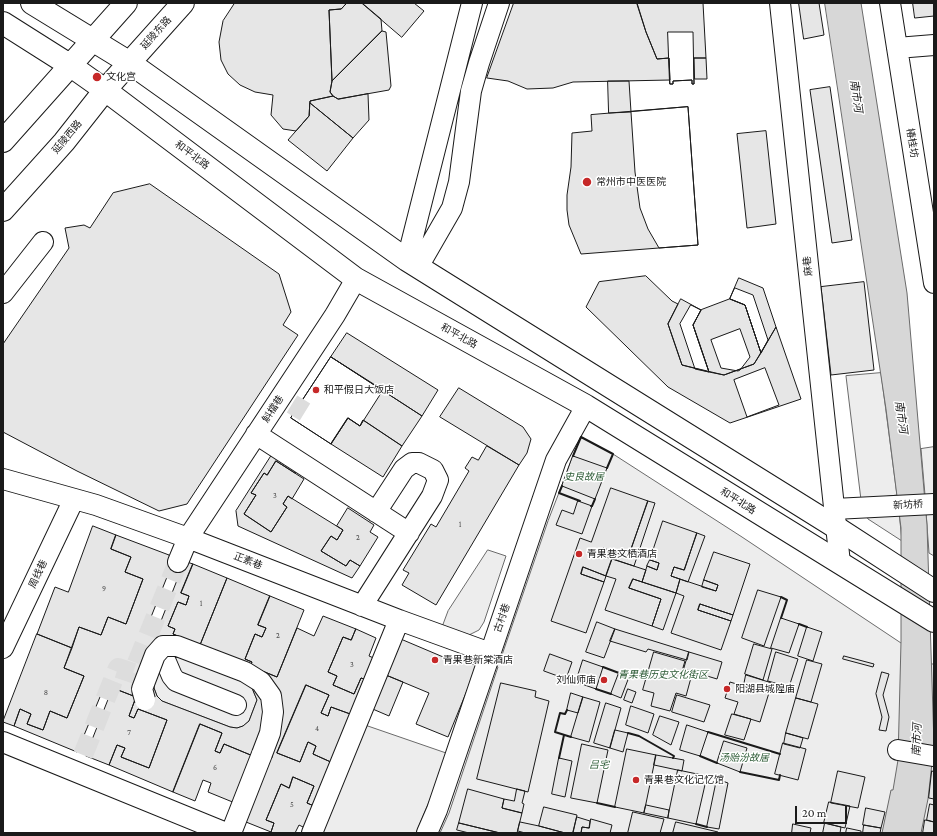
<!DOCTYPE html>
<meta charset="utf-8">
<style>
body{margin:0}
#map{position:relative;width:937px;height:836px;overflow:hidden;background:#fff;font-family:"Crimson Pro",serif}
canvas{display:block}
.frame{position:absolute;inset:0;border:4px solid #1a1a1a;pointer-events:none}
.scale{position:absolute;left:795px;top:806px;width:52px;height:18px;box-sizing:border-box;border:2px solid #1a1a1a;border-top:0;padding-left:5px;font-size:12px;line-height:14px;white-space:nowrap;color:#1a1a1a;-webkit-text-stroke:3px #fff;paint-order:stroke}
</style>
<div id="map">
<canvas width="937" height="836"></canvas>
<div class="frame"></div>
<div class="scale">20 m</div>
</div>
<script>
const g = document.querySelector('canvas').getContext('2d');
g.lineJoin = 'round';
function fillPath(path, color) {
  g.fillStyle = color;
  g.fill(path, 'evenodd');
}
function strokePath(path, color, width, dash) {
  g.strokeStyle = color;
  g.lineWidth = width;
  g.lineCap = dash ? 'butt' : 'round';
  g.setLineDash(dash || []);
  g.stroke(path);
}
function drawText(font, color, halo, rows, align = 'center') {
  g.font = font + ' "Crimson Pro","Noto Sans SC",serif';
  g.lineWidth = 3;
  g.setLineDash([]);
  g.textBaseline = 'middle';
  g.strokeStyle = halo;
  g.fillStyle = color;
  for (const [text, x, y, turn = 0] of rows) {
    g.save();
    g.translate(x, y);
    g.rotate((+turn || 0) * Math.PI / 180);
    g.textAlign = isNaN(turn) ? turn : align;
    if (halo) g.strokeText(text, 0, 0);
    g.fillText(text, 0, 0);
    g.restore();
  }
}
const built = new Path2D(`
 M881,373L897,495L861,500L846,376Z
 M581,437L613,454L742,537L934,665V833H440L449,813L498,667L487,662L491,651L502,655L548,521Z
 M934,447V494L925,495L921,449Z
 M934,511V556L929,553L926,512Z
 M899,512L902,541L868,519L866,515Z
 M488,550L506,556L484,622L479,630L469,635L457,633L442,627L448,611Z
 M173,657H181L248,684L252,688L257,700L249,721L243,726L237,728L230,727L162,701L157,696L154,688V680L161,664Z
 M362,724L449,754L416,833H319Z`);
fillPath(built, '#ededed');
strokePath(built, '#6a6a6a', 1);
const water = new Path2D(`
 M825,3H861L907,293L927,525L934,745L928,799L921,833H882L891,790H893L898,760L901,642V528L886,409Z`);
fillPath(water, '#d7d7d7');
strokePath(water, '#6a6a6a', 1);
const building = new Path2D(`
 M235,3H347L341,9L329,10L332,81L330,92L333,96L310,101L309,116L296,131L283,129L271,115L273,95L255,92L240,85L228,74L221,60L219,42L223,21Z
 M347,3H362L381,19L382,31L332,81L329,10L341,9Z
 M362,3H414L424,11L402,37Z
 M514,3H637L646,32L657,59L669,58L670,80L573,82L553,88L527,89L508,81L487,78Z
 M637,3H703L706,58H694V84H692V80L673,81V84H670L669,58L657,59L646,32Z
 M799,3H819L824,35L804,39Z
 M913,3H934V16L915,18Z
 M382,31L386,32L391,86L389,90L338,99L333,96L330,92L332,81Z
 M668,32H693L694,84H692V80L673,81V84H670Z
 M694,58H706L707,79H695Z
 M608,81H629L631,112L609,113Z
 M830,87L852,240L832,243L810,90Z
 M368,94L369,120L353,138L310,103V101L333,96L338,99Z
 M310,103L353,138L327,171L288,140L309,116Z
 M688,107L698,245L581,254L569,225L567,210V195L571,167L572,133L592,131L591,115Z
 M688,107L698,245L659,248L648,229L640,208L635,172L631,112Z
 M766,131L776,224L747,228L737,134Z
 M150,184L279,274L291,312L283,325L298,335L187,504L159,511L77,471L3,432V344L69,248L65,228L84,225L90,228L113,193Z
 M646,276L672,301L678,304L668,324L682,365L724,375L754,364L776,327L801,399L730,423L668,387L586,307L599,282Z
 M739,278L763,288L776,327L761,353L745,305L730,299Z
 M864,282L874,370L831,375L821,287Z
 M735,288L753,295L768,340L761,353L745,305L730,299Z
 M681,299L701,310L693,325L709,372L682,365L668,324Z
 M730,299L745,305L761,353L754,364L724,375L709,372L693,325L701,310Z
 M691,305L701,310L693,325L709,372L695,369L680,324Z
 M740,329L750,357L740,370L738,371L721,368L711,340Z
 M347,333L438,390L422,416L331,357Z
 M331,357L422,416L402,446L363,420L360,426L348,418L331,444L291,418Z
 M331,357L383,390L360,426L348,418L331,444L291,418Z
 M765,368L779,405L747,417L734,380Z
 M459,388L523,427L531,439L527,453L519,465L440,417Z
 M348,418L360,426L363,420L402,446L383,477L331,444Z
 M487,446L519,465L436,605L402,585L409,573L403,570L431,524L436,527L469,471L465,468L472,457L478,460Z
 M275,450L300,466L295,473L276,461L267,475L264,473L251,493L256,495L244,514L271,532L287,507L283,504L288,496L343,530L337,540L331,536L321,551L346,566L350,560L360,566L352,578L238,526L236,511Z
 M573,456L607,468L595,499L562,486Z
 M276,461L304,479L292,499L288,496L283,504L287,507L271,532L244,514L256,495L251,493L264,473L267,475Z
 M611,488L648,501L628,557L603,548L601,555L612,559L606,576L583,567L581,574L604,582L586,633L551,621L580,538L591,542Z
 M578,501L592,506L582,534L556,525L562,510L573,514Z
 M648,501L655,503L634,566L601,555L603,548L628,557Z
 M348,508L374,525L370,532L378,537L360,566L350,560L346,566L321,551L331,536L337,540L343,530L337,526Z
 M663,521L697,533L684,570L674,567L671,576L680,579L676,593L642,582L647,566L657,570L659,563L650,560Z
 M93,526L116,535L111,549L131,557L125,572L143,579L126,624L108,617L101,635L79,627L72,648L37,634L55,587L68,592Z
 M697,533L705,536L688,582L671,576L674,567L684,570Z
 M116,535L169,555L173,562L149,622L159,626L183,565L187,562L193,564L181,593L189,596L186,605L178,602L168,626L175,629L173,634L200,645L227,578L270,596L258,625L266,628L262,637L255,634L245,659L252,662L250,666L277,677L297,628L314,636L323,616L356,629L351,640L343,637L328,672L337,676L333,685L354,694L361,678L367,680L353,715L331,707L328,716L321,713L329,695L306,685L277,753L300,762L308,742L316,746L313,754L333,763L314,806L307,803L314,786L293,777L289,788L281,784L266,820L274,823L271,832L246,822L253,756L224,744L220,753L215,751L222,733L200,724L173,792L109,765L117,745L125,748L121,757L149,768L167,720L138,709L134,718L129,716L136,697L105,685L77,752L14,726L20,709L31,714L27,724L43,730L50,711L67,718L84,676L64,668L79,627L101,635L108,617L126,624L143,579L125,572L131,557L111,549ZM173,657H181L248,684L252,688L257,700L249,721L243,726L237,728L230,727L162,701L157,696L154,688V680L161,664Z
 M714,552L750,564L733,615L700,604L698,610L731,621L721,650L671,633L684,596L676,593L680,579L716,591L718,585L704,580Z
 M612,559L646,570L642,582L633,579L629,588L661,599L652,626L605,610L616,579L606,576Z
 M650,560L659,563L657,570L647,566Z
 M193,564L227,578L200,645L173,634L175,629L168,626L178,602L186,605L189,596L181,593Z
 M583,567L606,576L604,582L581,574Z
 M633,579L676,593L663,630L652,626L661,599L629,588Z
 M704,580L718,585L716,591L702,587Z
 M758,590L781,597L764,646L742,638Z
 M270,596L304,610L277,677L250,666L252,662L245,659L255,634L262,637L266,628L258,625Z
 M700,604L733,615L731,621L698,610Z
 M781,618L799,624L789,653L771,648Z
 M597,622L615,629L604,658L586,652Z
 M807,627L822,632L813,661L798,656Z
 M356,629L376,638L369,656L376,659L367,680L361,678L354,694L333,685L337,676L328,672L343,637L351,640Z
 M615,629L689,652L687,660L648,649L646,652L610,641Z
 M37,634L72,648L64,668L84,676L67,718L50,711L43,730L27,724L31,714L20,709L14,726L3,722Z
 M396,637L455,662L458,658L477,666L448,737L416,724L429,693L381,673Z
 M754,644L772,649L763,680L745,674Z
 M654,652L685,661L682,671L692,674L686,696L676,693L670,711L651,706L654,693L643,690Z
 M689,652L722,662L717,679L684,669Z
 M776,652L798,659L789,687L768,681Z
 M550,654L572,662L566,679L544,671Z
 M844,656L874,664L873,667L843,659Z
 M583,660L603,667L596,689L576,682Z
 M807,660L822,664L811,702L796,698Z
 M882,672L889,674L883,695L889,717L886,731L879,730L882,717L876,694Z
 M381,673L403,682L389,716L368,707Z
 M619,673L629,677L621,698L611,694Z
 M746,675L772,683L760,722L734,714L738,702L725,698L730,682L743,686Z
 M501,683L536,691L535,697L549,701L528,792L477,779Z
 M306,685L329,695L321,713L328,716L331,707L353,715L333,763L313,754L316,746L308,742L300,762L277,753Z
 M113,688L136,697L129,716L134,718L138,709L167,720L149,768L121,757L125,748L117,745L109,765L86,756Z
 M628,689L636,692L632,703L624,700Z
 M571,693L583,697L578,713L567,710Z
 M677,695L710,705L704,722L672,712Z
 M583,697L600,702L589,742L571,737Z
 M796,698L818,704L808,739L786,733Z
 M606,703L621,708L610,748L594,743Z
 M631,706L654,714L648,733L626,725Z
 M732,714L751,719L744,740L725,735Z
 M660,716L679,722L671,745L653,735Z
 M200,724L222,733L215,751L220,753L224,744L253,756L235,803L208,792L211,783L203,780L195,801L173,792Z
 M687,725L708,732L700,756L680,750Z
 M615,730L628,733L623,752L610,748Z
 M786,733L803,738L800,748L784,744Z
 M724,741L747,748L740,772L717,763Z
 M783,743L806,749L798,780L775,774Z
 M582,744L608,750L597,803L571,798Z
 M627,749L656,755L644,813L615,807Z
 M656,755L684,760L682,771L654,765Z
 M559,758L572,761L565,797L552,794Z
 M678,770L707,776L696,824L668,818Z
 M838,771L865,777L858,808L831,803Z
 M932,771L934,772V799L929,798Z
 M293,777L314,786L307,803L314,806L305,828L299,825L295,833H272L271,832L274,823L266,820L281,784L289,788Z
 M717,779L728,783L719,829L707,827Z
 M468,789L504,799L502,808L522,813L517,833H500L459,823Z
 M517,789L525,791L522,803L524,804L522,813L502,808L504,799L514,801Z
 M829,802L850,806L845,828L824,823Z
 M930,804L934,805V822L927,820Z
 M646,805L669,810L668,818L644,813Z
 M544,807L577,815L573,833H565L539,826Z
 M866,808L885,812L881,828L863,825Z
 M633,812L664,819L660,833H628Z
 M577,817L590,821L589,828L582,827L581,833H573Z
 M591,819L612,825L610,833H581L582,827L589,828Z
 M925,820L934,822V833H923Z
 M520,822L539,826L565,833H525L518,831Z
 M676,822L718,832L717,833H673Z
 M459,823L500,833H469L457,830Z
 M825,823L841,827L840,833H823Z
 M793,824L811,828L810,833H792Z
 M864,825L881,828L880,833H863Z
 M847,828L861,831V833H846Z`);
fillPath(building, '#e6e6e6');
strokePath(building, '#1a1a1a', 1);
strokePath(new Path2D(`
 M292,404L305,412
 M83,755L118,668L133,673L178,562`), '#ddd', 20, [20, 10]);
const minor = new Path2D(`
 M780,3L840,563
 M890,3L934,283
 M897,48L934,45
 M407,260L472,3
 M418,267L452,208L459,182L471,91L479,63L499,3
 M3,293L43,242
 M256,434L409,533
 M3,479L96,505L188,538L399,620L490,653
 M834,509L934,504
 M178,562L188,538L335,315L356,279
 M362,606L432,496L438,480L433,470L419,463H412L404,469L376,512
 M3,648L74,499
 M166,662L172,676L176,681L236,705
 M3,742L226,833
 M898,750L933,756
 M231,833L262,754
 M312,833L399,620
 M427,833L437,810L556,460L586,406`);
const major = new Path2D(`
 M32,3L130,63L407,260L837,528L934,591
 M3,23L71,66L105,90L356,279L586,406L934,621
 M3,141L126,3
 M3,210L64,142L105,90L183,3`);
strokePath(minor, '#1a1a1a', 22);
strokePath(major, '#1a1a1a', 24);
strokePath(minor, '#fff', 20);
strokePath(major, '#fff', 22);
const minorBridge = new Path2D(`
 M145,700L142,689L155,655L163,646H177L245,672L261,682L271,696L273,712L270,733L262,754`);
strokePath(minorBridge, '#1a1a1a', 22, []);
strokePath(minorBridge, '#fff', 20);
strokePath(new Path2D(`
 M573,456L581,437L613,454L607,468
 M562,486L559,493L580,501
 M591,506H592L595,499
 M781,597L787,600L781,618
 M799,624L807,627
 M603,667L619,673
 M596,689L611,694
 M567,710L565,714L560,713L555,732L571,737
 M708,732L780,754
 M628,733L639,736L674,756L673,758
 M700,756L717,763
 M559,758L564,735
 M740,772L779,780L780,775
 M707,776L717,779
 M597,803L615,807
 M696,824L707,827`), '#1a1a1a', 2);
for (const [x, y, r, color] of [
 [97,77,5,"#c62828"],
 [587,182,5,"#c62828"],
 [316,390,4,"#c62828"],
 [579,554,4,"#c62828"],
 [435,660,4,"#c62828"],
 [604,680,4,"#c62828"],
 [727,689,4,"#c62828"],
 [636,780,4,"#c62828"]
]) {
  const dot = new Path2D();
  dot.arc(x, y, r, 0, 2 * Math.PI);
  g.fillStyle = color;
  g.fill(dot);
  strokePath(dot, '#fff', 1.5);
}
drawText('8px', '#4d4d4d', null, [
 ["3",275,496],
 ["1",460,525],
 ["2",358,538],
 ["9",104,589],
 ["1",201,604],
 ["2",278,636],
 ["3",352,665],
 ["8",46,693],
 ["4",317,729],
 ["7",129,733],
 ["6",215,768],
 ["5",292,805]
]);
drawText('10px', '#1a1a1a', '#fff', [
 ["延陵东路",156,33,-48],
 ["延陵西路",67,137,-50],
 ["椿桂坊",912,143,81],
 ["和平北路",192,155,37],
 ["麻巷",808,266,-96],
 ["和平北路",459,336,29],
 ["斛檔巷",273,409,-56],
 ["和平北路",738,501,32],
 ["新坊桥",908,505,-3],
 ["正素巷",248,561,21],
 ["周线巷",38,574,-65],
 ["古村巷",502,618,-71]
]);
drawText('10px', '#1a1a1a', '#fff', [
 ["文化宫",106,77],
 ["常州市中医医院",596,182],
 ["和平假日大饭店",324,390],
 ["青果巷文栖酒店",587,554],
 ["青果巷新棠酒店",443,660],
 ["刘仙师庙",596,680,"right"],
 ["阳湖县城隍庙",735,689],
 ["青果巷文化记忆馆",644,780]
], 'left');
drawText('italic 10px', '#2b5a34', '#fff', [
 ["史良故居",584,477],
 ["青果巷历史文化街区",663,675],
 ["汤贻汾故居",744,758],
 ["吕宅",599,765]
]);
drawText('italic 11px', '#1a1a1a', '#fff', [
 ["南市河",856,96,82],
 ["南市河",901,417,82],
 ["南市河",917,740,-88]
]);
</script>
